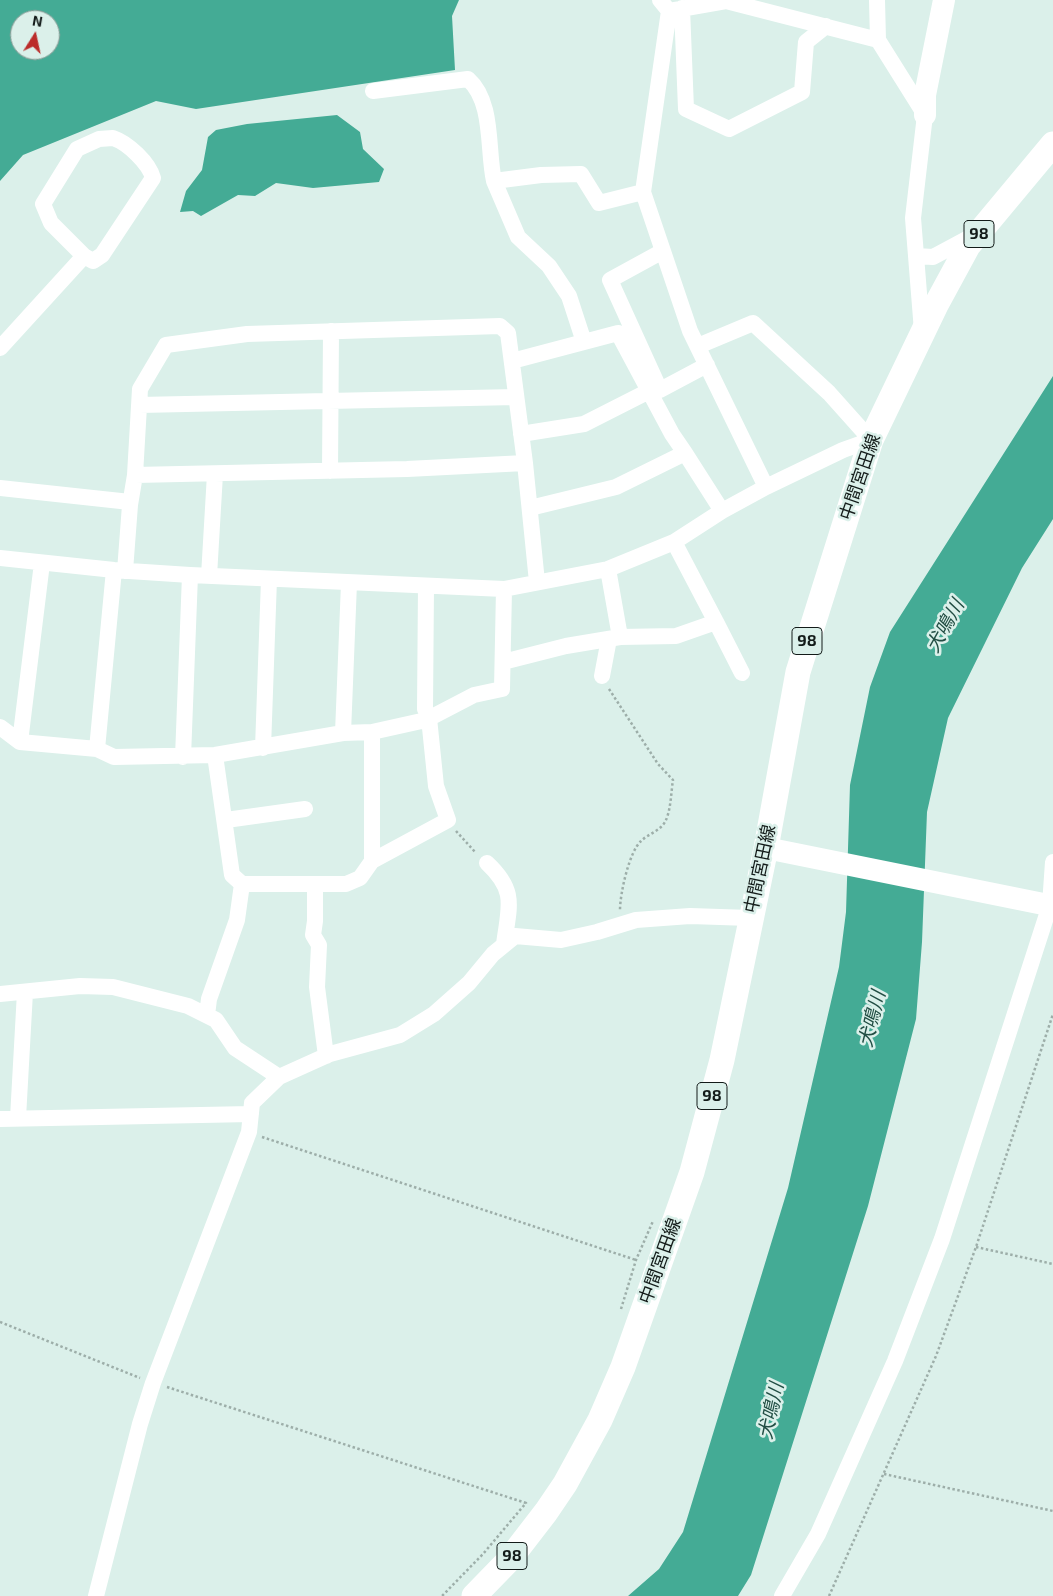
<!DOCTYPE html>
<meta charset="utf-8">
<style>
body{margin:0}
#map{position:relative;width:1053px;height:1596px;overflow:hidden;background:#dbf0ea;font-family:"Exo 2",sans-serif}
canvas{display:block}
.north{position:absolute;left:10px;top:10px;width:50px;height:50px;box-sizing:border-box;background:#dbf0ea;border:1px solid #8b9b96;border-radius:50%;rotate:10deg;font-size:14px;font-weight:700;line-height:20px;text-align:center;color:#131b19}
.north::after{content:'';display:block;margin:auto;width:18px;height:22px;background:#bb2c2a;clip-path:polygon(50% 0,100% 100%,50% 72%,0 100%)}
</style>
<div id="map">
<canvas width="1053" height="1596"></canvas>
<div class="north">N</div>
</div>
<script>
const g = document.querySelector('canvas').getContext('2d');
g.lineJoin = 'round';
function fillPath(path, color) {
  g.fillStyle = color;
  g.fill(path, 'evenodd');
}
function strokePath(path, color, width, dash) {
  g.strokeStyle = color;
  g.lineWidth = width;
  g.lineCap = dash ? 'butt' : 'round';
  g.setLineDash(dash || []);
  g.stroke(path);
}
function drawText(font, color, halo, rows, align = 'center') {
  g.font = font + ' "Exo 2","Noto Sans JP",sans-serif';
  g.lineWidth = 5;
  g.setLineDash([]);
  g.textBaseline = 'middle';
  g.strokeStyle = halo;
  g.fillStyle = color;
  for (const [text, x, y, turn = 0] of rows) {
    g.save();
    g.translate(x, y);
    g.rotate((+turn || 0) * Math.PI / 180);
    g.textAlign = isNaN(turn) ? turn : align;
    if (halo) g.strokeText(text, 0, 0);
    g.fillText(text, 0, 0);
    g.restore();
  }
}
fillPath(new Path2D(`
 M0,0H459L452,16L455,70L196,109L156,101L23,155L0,181ZM20,20H50V50H20Z
 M337,115L360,132L363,149L384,169L379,182L313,188L276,183L255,196L238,195L201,216L193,211L180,212L186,191L202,170L208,137L216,130L247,124Z
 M1053,376V519L1022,568L948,718L927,812L922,942L916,1019L868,1206L751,1575L738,1596H628L659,1569L683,1532L788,1188L839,967L846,912L850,785L870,687L890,632Z`), '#44ab95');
strokePath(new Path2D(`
 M609,689L658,764L673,780C671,792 671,811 665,822C660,831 648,834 641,841C629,852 620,894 620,910
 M456,831L476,853
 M262,1137L636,1260
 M976,1247L1053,1264
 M621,1309L636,1260L653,1221
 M0,1322L140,1378
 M167,1387L526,1503L483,1554L442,1596
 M884,1474L1053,1511
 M829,1596L936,1356L976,1247L1053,1014`), '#9daea9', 2.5, [2.5, 2.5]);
strokePath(new Path2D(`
 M660,0L669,11L643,192L690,331L766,487
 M877,0L878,40
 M682,8L686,109L729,129L802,92L806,42L826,26
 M669,11L726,1L878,40L925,115L913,218L922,331
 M373,91L468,79C494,102 487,150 494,181
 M113,138C128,143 149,163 153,178L102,255L93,261L84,256L51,223L43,204L77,149L99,139Z
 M663,251L610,280L660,390L707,365
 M916,256L933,257L974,235
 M584,342L569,296L549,266L518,237L494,181L541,175L581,174L599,203L643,192
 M0,348L84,256
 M512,361L618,333L672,434L685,453L616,487L530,508
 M139,405L516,397
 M521,434L584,424L649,391
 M685,453L722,511
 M330,471L331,331
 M135,475L407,469L525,463
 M0,488L130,502
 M0,558L114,570L190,575L504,589L608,569L674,542L722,511L766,487L843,450L871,440L829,393L753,323L698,346
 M125,571L130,505L135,475L140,389L166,345L247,334L500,326L508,333L525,463L537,582
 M209,576L215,474
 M716,622L742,673
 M620,637L676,636L716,622L674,542
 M503,662L566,646L620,637L608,569
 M602,676L609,639
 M0,727L20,742L97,749L114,757L215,755L343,733L372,732L426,720L474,695L502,689L504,589
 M372,732V861L448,820L436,786L429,718L425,709L426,586
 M343,733L349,583
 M20,742L42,563
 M263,748L269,579
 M97,749L114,570
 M215,755L232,875L242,884H346L360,878L372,861
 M183,757L190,575
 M226,820L305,809
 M487,863C517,891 509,906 504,944
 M315,884V921L313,935L319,945L317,987L326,1056
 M0,994L80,986L113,987L188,1006L216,1020L235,1048L279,1077
 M207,1015L209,999L237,920L242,884
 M18,1118L25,992
 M0,1119L251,1114
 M96,1596L140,1424L153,1383L249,1132L252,1103L279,1077L330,1054L400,1035L434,1014L469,983L493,954L515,936L561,940L597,932L636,920L690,916L750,918
 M782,1596L818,1534L895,1361L942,1239L1050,905L1053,862`), '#fff', 16);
strokePath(new Path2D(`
 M925,115V95L944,0
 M766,848L1053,906`), '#fff', 22);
strokePath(new Path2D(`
 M474,1596L509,1560L546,1512L565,1484L600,1420L623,1367L692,1172L722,1060L766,848L798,672L871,440L936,305L968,246L1053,144`), '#fff', 25);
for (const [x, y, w] of [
 [979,234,30],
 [807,641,30],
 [712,1096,30],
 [512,1556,30]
]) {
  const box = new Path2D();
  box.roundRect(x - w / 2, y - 13.5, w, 27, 4);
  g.fillStyle = '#dbf0ea';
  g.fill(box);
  strokePath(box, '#131b19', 1);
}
drawText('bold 16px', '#131b19', null, [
 ["98",979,234],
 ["98",807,641],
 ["98",712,1096],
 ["98",512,1556]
]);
drawText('18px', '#131b19', '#dbf0ea', [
 ["中間宮田線",860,477,-71],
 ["中間宮田線",760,869,-78],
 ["中間宮田線",660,1261,-70]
]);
drawText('italic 19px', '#224e44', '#dbf0ea', [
 ["犬鳴川",945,626,-61],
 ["犬鳴川",872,1019,-76],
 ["犬鳴川",771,1411,-78]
]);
</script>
